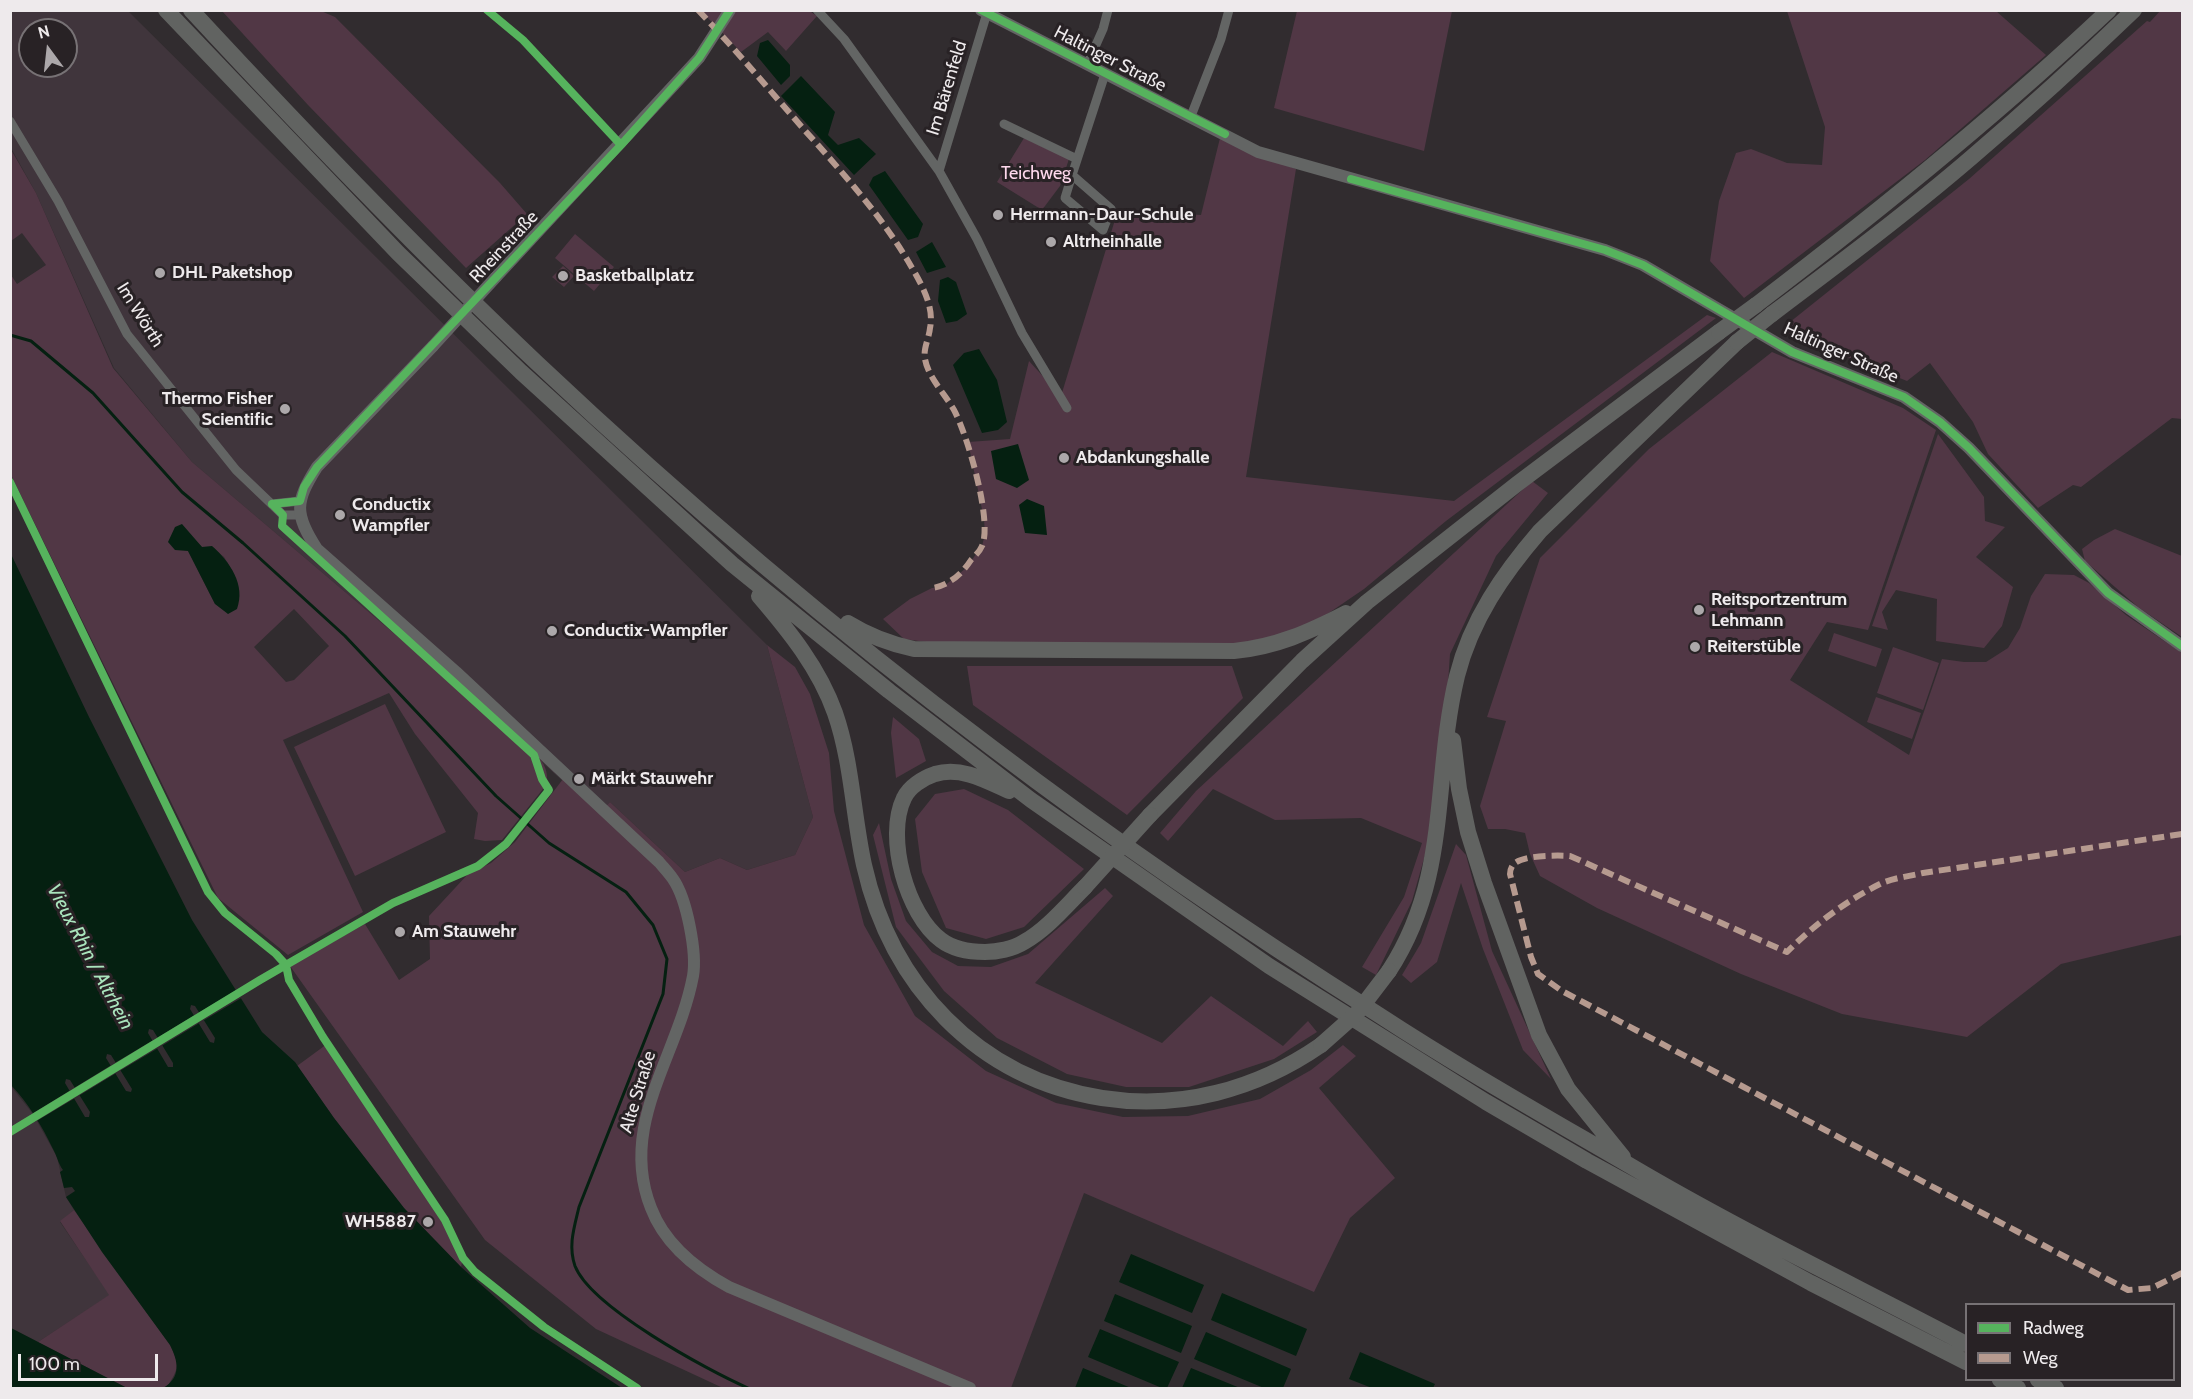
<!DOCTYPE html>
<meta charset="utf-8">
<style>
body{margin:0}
#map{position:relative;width:2193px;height:1399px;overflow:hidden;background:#312c2f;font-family:Cabin,sans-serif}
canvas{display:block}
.frame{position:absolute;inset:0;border:12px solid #eeeaec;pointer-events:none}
.legend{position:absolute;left:1965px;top:1303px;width:210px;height:78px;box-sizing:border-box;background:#282225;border:2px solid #777275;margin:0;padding:8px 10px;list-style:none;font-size:18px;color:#eeeaec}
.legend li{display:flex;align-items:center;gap:12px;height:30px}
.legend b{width:30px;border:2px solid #777275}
.north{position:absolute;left:18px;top:18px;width:60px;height:60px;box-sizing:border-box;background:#282225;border:2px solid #777275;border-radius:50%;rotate:345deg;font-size:16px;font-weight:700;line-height:24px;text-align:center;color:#eeeaec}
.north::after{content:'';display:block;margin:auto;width:21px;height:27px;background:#aca8aa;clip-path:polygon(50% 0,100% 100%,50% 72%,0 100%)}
.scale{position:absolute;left:18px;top:1354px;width:140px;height:27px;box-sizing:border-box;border:3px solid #eeeaec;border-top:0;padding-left:8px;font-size:18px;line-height:21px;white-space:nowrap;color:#eeeaec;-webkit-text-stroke:4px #282225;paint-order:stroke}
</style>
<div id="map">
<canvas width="2193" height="1399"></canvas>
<div class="frame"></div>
<ul class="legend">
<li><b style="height:8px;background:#56b35d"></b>Radweg</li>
<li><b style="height:8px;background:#b69a8f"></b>Weg</li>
</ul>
<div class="north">N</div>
<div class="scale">100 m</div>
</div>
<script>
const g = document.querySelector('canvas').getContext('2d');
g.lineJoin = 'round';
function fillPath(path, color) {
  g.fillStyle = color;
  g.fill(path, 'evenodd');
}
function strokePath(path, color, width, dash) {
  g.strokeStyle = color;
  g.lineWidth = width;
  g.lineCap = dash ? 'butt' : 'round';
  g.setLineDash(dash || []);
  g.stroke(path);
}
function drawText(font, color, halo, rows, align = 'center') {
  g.font = font + ' Cabin,sans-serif';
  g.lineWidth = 6;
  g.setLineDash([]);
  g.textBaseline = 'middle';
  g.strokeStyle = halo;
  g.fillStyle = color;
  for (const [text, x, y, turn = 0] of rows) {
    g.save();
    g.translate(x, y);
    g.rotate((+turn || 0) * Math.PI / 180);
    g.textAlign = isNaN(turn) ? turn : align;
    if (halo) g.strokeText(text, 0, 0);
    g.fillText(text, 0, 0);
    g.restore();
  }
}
fillPath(new Path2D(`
 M10,11H128L767,645L813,817L795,855L747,870L720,858L685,872L610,802L599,814L544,764L536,754L192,462L114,368L36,193L11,148ZM30,30H66V66H30Z
 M10,1085L33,1114L57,1157L66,1197L74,1210L60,1222L110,1295L38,1342L11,1328Z`), '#40353c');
fillPath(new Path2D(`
 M808,10L817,16L786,51L768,32L741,52L701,11Z
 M222,11H321L335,17L500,183L527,214L466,268L308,105Z
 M1297,11H1452L1424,151L1274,108Z
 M1787,11H1996L2046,55L1925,160L1744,298L1710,261L1719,201L1736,153L1751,149L1787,163L1822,165L1825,127Z
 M2160,11H2182V419L2172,418L2081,487L2073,485L2038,508L1988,454L1973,422L1930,363L1907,381L1787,333L1790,322L1969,179L2147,21L2150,22Z
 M1024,138L1069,159L1060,186L1042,210L997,182Z
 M1220,138L1296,169L1246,477L1454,501L1707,315L1716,318L1446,521L1364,589L1320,619L1277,637L1230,645L926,642L904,639L883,619L910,599L932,588L943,587L966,568L982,546L985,534L984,519L968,442L1010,439L1029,361L1061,396L1118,210L1201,215Z
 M10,148L36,193L113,368L192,462L536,754C545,764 548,771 547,784L502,840L485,841L474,839L478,813L415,734L389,693L283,740L363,912L288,955L218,898L11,475V275L17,284L46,265L22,233L11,241ZM189,534L202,547H212L224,557L233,572L215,604L188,551ZM294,609L329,646L294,680L286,682L254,647Z
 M575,234L614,267L594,291L555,258Z
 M563,266L574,276L564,287L552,277Z
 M1772,352L1903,408L1936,430L1868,630L1827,622L1790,680L1909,755L1942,659L1964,662H1986L2008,648L2020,628L2031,596L2045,574L2074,575L2089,583L2126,615L2182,653V935L2061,964L1967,1037L1842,1014L1741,974L1597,908L1540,876L1530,854L1525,833L1505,829H1488L1480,806L1506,721L1487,717L1540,558L1649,449Z
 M1938,434L1984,497L1985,521L2005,527L1976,557L2013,587L2002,626L1984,648L1936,641L1937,599L1896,590L1882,612L1888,630L1872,626Z
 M1532,481L1548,493L1496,556L1450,654L1440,802L1412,901L1376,975L1362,967L1404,897L1422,843L1361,818L1275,820L1213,789L1168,841L1160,833L1196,791Z
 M2115,529L2182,556V637L2138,607L2085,561L2082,549L2094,540Z
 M1834,633L1882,649L1876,667L1828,651Z
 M767,645L795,667L810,694L829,753L834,811L864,925L915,1016L986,1071L1056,1103L1123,1117L1188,1116L1260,1099L1311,1070L1343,1045L1356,1056L1319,1088L1395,1178L1350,1218L1314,1292L1084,1193L1011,1388H723L596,1329L485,1240L290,966L365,924L399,980L430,959L429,916L468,874L491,863L515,842L563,779L599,813L610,802L685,872L720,858L747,870L795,855L813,817Z
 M1893,647L1939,663L1923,710L1877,693Z
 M967,666H1232L1243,698L1127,815L973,705Z
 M1876,697L1921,713L1912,739L1867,722Z
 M385,704L446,832L355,876L294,747Z
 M893,717L919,739L926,761L896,778L891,733Z
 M964,789L1008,810L1084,869L1024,927L986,939L946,928L922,872L915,819L935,794Z
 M879,823L891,879L906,921L932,952L958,966L991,967L1028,954L1105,888L1113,896L1035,983L1162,1043L1211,996L1283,1046L1308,1021L1317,1032L1274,1059L1189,1087H1126L1067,1074L997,1038L944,991L896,927L873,835Z
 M1456,844L1466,855L1492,951L1551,1079L1523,1050L1483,949L1461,883L1437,962L1411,983L1402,975L1421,943Z
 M327,1044L445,1220L463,1258L461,1267L404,1208L334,1118L297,1066Z
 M74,1210L170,1345C180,1364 179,1369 167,1387L127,1388L38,1342L109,1295L60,1221Z`), '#513745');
fillPath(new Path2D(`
 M768,40L790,65V76L781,85L757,56L760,43Z
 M801,76L835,112L828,135L838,145L859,138L876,154L854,175L781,96Z
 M885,171L923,224L918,237L908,240L869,185L873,177Z
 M932,242L946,267L927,273L916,252Z
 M948,277L956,282L967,314L957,321L946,323L938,301L940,280Z
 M979,349L997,380L1007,422L998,430L982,433L953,365L964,353Z
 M1018,444L1029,480L1017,488L996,479L991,451Z
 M1027,499L1044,506L1047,535L1025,533L1019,505Z
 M182,524L202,547L212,546C230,562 246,585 237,609L228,614L215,604L188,551L175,550L168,542L175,527Z
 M10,552L89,717L192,920L262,1032L295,1062L334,1118L404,1208L461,1267L530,1328L622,1388H163C182,1377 178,1361 170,1345L102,1252L66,1197L75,1191L72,1187L64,1188L60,1172L63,1170C58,1163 57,1156 53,1149C42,1126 28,1103 11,1085ZM191,1005L195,1006L215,1038L214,1043L210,1042L190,1009ZM149,1029L153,1030L173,1063V1067H168L148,1033ZM107,1054L111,1055L132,1089L131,1092L126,1091L106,1058ZM66,1079L70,1080L90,1112L89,1117H85L65,1083Z
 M1131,1254L1204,1285L1192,1313L1119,1282Z
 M1222,1293L1307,1329L1296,1356L1211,1320Z
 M1115,1294L1192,1326L1181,1353L1104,1321Z
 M11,1328L127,1388H11Z
 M1100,1329L1179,1362L1167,1388H1162L1088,1357Z
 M1206,1332L1291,1369L1283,1388H1264L1194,1359Z
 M1360,1352L1435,1384L1433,1388H1372L1349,1379Z
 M1083,1368L1131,1388H1075Z
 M1191,1368L1240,1388H1182Z`), '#052011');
fillPath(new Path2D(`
 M238,989L243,997L201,1022L197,1015L201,1022L160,1047L155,1039Z
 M155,1039L160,1047L118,1072L113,1064Z
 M113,1064L118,1072L77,1097L72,1090L77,1097L35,1122L30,1115Z`), '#312c2f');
strokePath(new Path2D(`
 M10,335L31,341L93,393L182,492L243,543L345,636L496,796L549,843L626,892L653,925L667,959L663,994L579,1207C574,1228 568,1246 575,1266C591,1307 707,1370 748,1388`), '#052011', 3);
strokePath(new Path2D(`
 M817,10L844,39L939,171L977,239L1022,333L1067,408
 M1087,65L1103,29L1108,10
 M1191,116L1221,39L1229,10
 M10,121L58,201L127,334L236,470L283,515H300
 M1004,124L1077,159
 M939,171L987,13
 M1072,175L1065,198L1103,230L1111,209L1072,175L1105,74
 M272,504L300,501`), '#636564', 9);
strokePath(new Path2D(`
 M981,10L1258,152L1605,250L1643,265L1792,352L1904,397L1940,422L1969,448L2108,593L2182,646
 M496,277L699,58L730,10
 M433,346L317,467C295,502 294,514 317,549L456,672L659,862C664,868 669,873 673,879C687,899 697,953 693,976C678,1056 618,1125 651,1208C665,1245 696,1269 729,1287L970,1388`), '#636564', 12);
strokePath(new Path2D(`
 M166,10L398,253L521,372L732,564L889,691L1031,800L1269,966L1486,1102L1587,1161L1811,1283L1966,1362
 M191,10C303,131 417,250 537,363C680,498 834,629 991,747C1116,842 1246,931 1379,1015C1460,1068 1545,1116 1629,1165C1739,1230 1854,1285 1966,1344
 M1756,305C1878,212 1997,116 2109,10
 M1772,314C1840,263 1908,212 1972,157C2027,110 2081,61 2134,10
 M759,596C789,631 819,668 835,713C852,762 853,815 864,865C891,985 977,1078 1102,1098C1180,1110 1256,1090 1321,1045
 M848,623C869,636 890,644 914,649L1234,651C1276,647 1309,632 1346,613
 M1453,740L1459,789L1468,832L1484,883L1539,1035L1568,1089L1623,1157
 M1009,791C987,781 961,766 935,774C923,778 909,787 904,798C885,837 907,915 941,940C954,950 969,952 985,952C997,952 1013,949 1024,942C1047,929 1066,906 1085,887
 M1150,815L1302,661L1367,602L1517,484L1719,332
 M1389,971C1451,876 1432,780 1457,676C1471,620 1503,574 1540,531L1737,342
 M2000,1380L2018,1388
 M2038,1380L2056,1388`), '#616361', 16);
strokePath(new Path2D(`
 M433,346L496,277`), '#636564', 12);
strokePath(new Path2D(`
 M1719,332L1756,305
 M1737,342L1772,314
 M1085,887L1150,815
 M1321,1045L1357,1013L1389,971`), '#616361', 16);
strokePath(new Path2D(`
 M698,10C734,48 767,87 801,126C839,169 878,211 908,261C919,280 935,305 930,328C929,339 923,348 925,359C928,377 945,394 954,410C967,434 993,521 982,546C980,551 975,556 971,560C962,574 948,586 932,588
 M2182,834L1923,873C1910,876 1894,878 1882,883C1847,900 1814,925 1787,952L1570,856C1558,855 1520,855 1513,865C1511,867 1510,872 1510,874L1531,957L1538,974L1562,991L2128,1290L2152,1288L2182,1273`), '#b69a8f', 6, [12, 6]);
strokePath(new Path2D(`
 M487,10L523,40L621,145
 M981,10L1225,134
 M1351,179L1605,250L1643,265L1792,352L1904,397L1940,422L1969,448L2108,593L2182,646
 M10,482L208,892L225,913L276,954L286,965L289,980L323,1037L445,1220L463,1258L475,1272L544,1327L637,1388
 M272,504L300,501L304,487L317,467L621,145L699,58L730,10
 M10,1132L260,980L393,903L478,866L506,844L549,790L542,779L534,755L282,526L283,515L272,504`), '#56b35d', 8);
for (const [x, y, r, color] of [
 [998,215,6,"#aca8aa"],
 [1051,242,6,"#aca8aa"],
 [160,273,6,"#aca8aa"],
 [563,276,6,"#aca8aa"],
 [285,409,6,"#aca8aa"],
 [1064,458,6,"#aca8aa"],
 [340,515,6,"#aca8aa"],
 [1699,610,6,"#aca8aa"],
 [552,631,6,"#aca8aa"],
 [1695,647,6,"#aca8aa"],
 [579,779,6,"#aca8aa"],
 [400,932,6,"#aca8aa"],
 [428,1222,6,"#aca8aa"]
]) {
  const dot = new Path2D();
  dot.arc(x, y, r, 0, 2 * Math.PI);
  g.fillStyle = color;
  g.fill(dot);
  strokePath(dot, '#282225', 2);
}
drawText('18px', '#eeeaec', '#282225', [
 ["Haltinger Straße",1110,59,27],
 ["Im Bärenfeld",947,88,-73],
 ["Rheinstraße",504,247,-47],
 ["Im Wörth",140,315,58],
 ["Haltinger Straße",1841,353,24],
 ["Alte Straße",638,1092,-73]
]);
drawText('18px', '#fdd8ec', '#282225', [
 ["Teichweg",1036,174]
]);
drawText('bold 18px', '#eeeaec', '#282225', [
 ["Herrmann-Daur-Schule",1010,215],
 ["Altrheinhalle",1063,242],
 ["DHL Paketshop",172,273],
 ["Basketballplatz",575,276],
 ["Thermo Fisher",273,399,"right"],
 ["Scientific",273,420,"right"],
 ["Abdankungshalle",1076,458],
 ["Conductix",352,505],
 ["Wampfler",352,526],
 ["Reitsportzentrum",1711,600],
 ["Lehmann",1711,621],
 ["Conductix-Wampfler",564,631],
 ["Reiterstüble",1707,647],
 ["Märkt Stauwehr",591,779],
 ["Am Stauwehr",412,932],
 ["WH5887",416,1222,"right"]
], 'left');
drawText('italic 20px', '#aae4bd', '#282225', [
 ["Vieux Rhin / Altrhein",90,957,62]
]);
</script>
